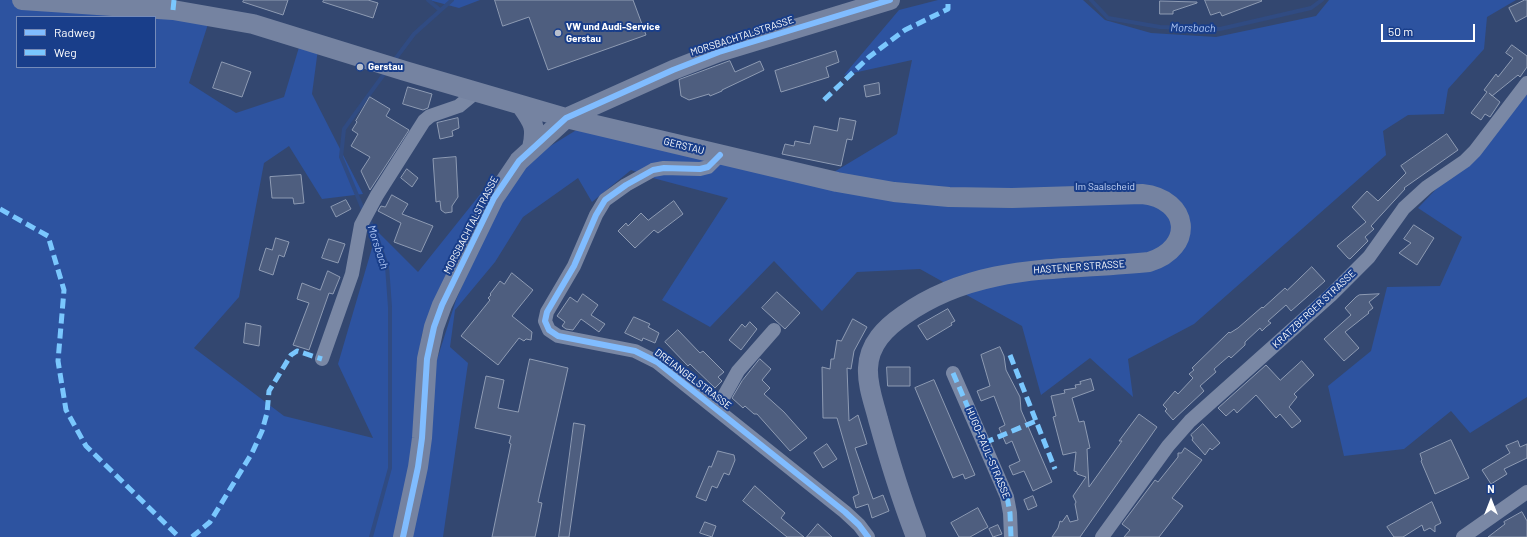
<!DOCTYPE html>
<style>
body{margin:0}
#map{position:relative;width:1527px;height:537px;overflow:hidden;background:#334770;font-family:Barlow,sans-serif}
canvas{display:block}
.legend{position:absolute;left:16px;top:16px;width:140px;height:52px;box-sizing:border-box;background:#193e8a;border:1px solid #758bb9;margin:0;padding:5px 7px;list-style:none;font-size:12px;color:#fff}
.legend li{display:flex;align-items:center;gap:8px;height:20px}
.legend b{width:20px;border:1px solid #758bb9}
.north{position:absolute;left:1471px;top:481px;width:40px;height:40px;-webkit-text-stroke:3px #193e8a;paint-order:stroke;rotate:0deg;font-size:11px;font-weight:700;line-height:16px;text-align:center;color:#fff}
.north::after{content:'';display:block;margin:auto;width:14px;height:18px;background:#fff;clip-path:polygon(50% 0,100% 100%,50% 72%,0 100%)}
.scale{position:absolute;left:1381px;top:24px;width:94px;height:18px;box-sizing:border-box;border:2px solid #fff;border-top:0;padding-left:5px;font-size:12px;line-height:14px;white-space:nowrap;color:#fff;-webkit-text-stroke:3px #193e8a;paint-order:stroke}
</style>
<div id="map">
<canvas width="1527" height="537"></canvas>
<ul class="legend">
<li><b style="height:5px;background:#80bcff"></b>Radweg</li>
<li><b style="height:5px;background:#7ac7fe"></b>Weg</li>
</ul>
<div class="north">N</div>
<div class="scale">50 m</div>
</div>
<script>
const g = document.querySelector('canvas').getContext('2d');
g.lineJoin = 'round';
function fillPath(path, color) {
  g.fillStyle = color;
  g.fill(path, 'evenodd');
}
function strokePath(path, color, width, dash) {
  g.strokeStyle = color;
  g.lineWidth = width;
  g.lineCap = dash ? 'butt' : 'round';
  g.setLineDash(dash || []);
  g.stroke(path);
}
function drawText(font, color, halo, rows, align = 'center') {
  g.font = font + ' Barlow,sans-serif';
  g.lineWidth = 4;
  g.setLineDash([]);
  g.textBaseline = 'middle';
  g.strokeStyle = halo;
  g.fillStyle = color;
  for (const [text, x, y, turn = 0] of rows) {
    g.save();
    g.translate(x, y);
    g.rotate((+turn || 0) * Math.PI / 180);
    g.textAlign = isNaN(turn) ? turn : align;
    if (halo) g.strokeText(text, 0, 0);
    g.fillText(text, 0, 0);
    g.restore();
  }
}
fillPath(new Path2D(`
 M0,0H144L209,21L189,83L236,113L284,97L300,44L318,49L312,94L363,194L322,199L289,146L264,163L239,297L194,348L284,416L373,438L338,364L377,231L418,272L486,187L489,195L422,334L416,372V449L395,537H0ZM17,17H155V67H17Z
 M429,0H480L459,8Z
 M938,0H1083L1105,20L1151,33L1216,37L1316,16L1329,0H1516L1487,17L1484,49L1448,89L1444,114L1408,115L1383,131L1386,155L1194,324L1128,359L1133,397L1090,358L1041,395L1022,326L920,269L857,272L822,311L774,261L710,327L662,300L728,198L653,178L631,170L592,202L578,178L523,217L495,262L455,310L450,347L468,363L443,537H412L433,372L456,300L492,217L526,161L578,129L824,178L897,134L912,60L844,75L899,10Z
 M1527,94V397L1470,433L1451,411L1404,449L1344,456L1328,386L1371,351L1387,287L1440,286L1462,237L1418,208Z`), '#2d53a0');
strokePath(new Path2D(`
 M428,0L440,10
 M1091,0L1108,18L1160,27L1220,29L1311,8L1322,0
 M393,62L414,34L452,0
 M364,212L341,157L344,129L387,70
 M368,218L374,229L387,266L390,307V468L371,537`), '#304b82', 4);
const building = new Path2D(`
 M244,0H288L283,15L243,2Z
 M324,0H368L378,3L373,18L323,2Z
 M495,0H633L646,35L548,70L529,17L503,26Z
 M1205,0H1261L1262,1L1222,16L1220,12L1211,15Z
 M1525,0H1527V16L1516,22L1509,8Z
 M1160,1L1197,2V3L1173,11V14H1160Z
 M1512,45L1527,56V67L1520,77L1518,75L1492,96L1489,93L1500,102L1490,117L1485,114L1481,120L1471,113L1487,92L1484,90L1496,74L1498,77L1513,58L1506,53Z
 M836,51L839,62L826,67L829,77L781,92L775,71Z
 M730,61L735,72L760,61L764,70L722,90V91L710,96L709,94L689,100L681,96L679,80Z
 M222,62L251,72L242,97L213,88Z
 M879,83L880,94L866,97L864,86Z
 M408,87L432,94L428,108L423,110L403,104Z
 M370,97L390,109L386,116L409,130L370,190L361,171L370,157L351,146L358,134L352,130L357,122L356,121Z
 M458,118L459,128L452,131L453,136L440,139L437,123Z
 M840,118L856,121L852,140L847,139L841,166L782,154L785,144L794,146L795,141L810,144L814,126L837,131Z
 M1447,134L1458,150L1404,188L1405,189L1371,226L1374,229L1365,237L1368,241L1350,259L1348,258L1337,246L1366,222L1352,207L1367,191L1378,201L1406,173L1401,166Z
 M456,157L458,197L452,206V212L445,213L441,210L440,201L436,202L433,159Z
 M407,169L418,178L412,187L401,178Z
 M301,175L304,203L294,204L293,198H272L270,177Z
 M392,195L408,204L402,214L433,226L421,252L394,242L401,223L378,211L381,206L385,207Z
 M346,200L351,209L336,217L331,207Z
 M674,201L683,214L658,233L654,230L635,248L618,231L626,223L628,226L641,213L648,220Z
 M1414,225L1434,238L1417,265L1399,253L1411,243L1404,239Z
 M276,238L289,242L284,257L279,255L273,275L259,270L266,248L272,250Z
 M329,239L345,244L338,263L322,258Z
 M1312,267L1325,281L1291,311L1286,305L1268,321L1271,323L1266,327L1262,331L1260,328L1245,342V345L1231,358L1229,356L1214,369L1216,372L1200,386L1204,391L1173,420L1165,411L1167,409L1163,405L1175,391L1178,394L1193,378L1189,374L1194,370L1192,368L1229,332L1230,333L1238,328L1262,307L1263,308L1285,288L1287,290Z
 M328,271L340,277L333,294L329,293L309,350L293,345L309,303L297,299L302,283L320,290Z
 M512,273L533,290L512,316L532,332L531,340L526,339L524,341L519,338L498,365L461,336L490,300L488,298L491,295L490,294L500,281L504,284Z
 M777,292L800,313L785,329L762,308Z
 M583,294L598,305L591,315L605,324L599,332L581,319L573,330L566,329L562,326L565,322L557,316L570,297L577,302Z
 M1379,294L1369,302L1373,308L1368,312L1369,313L1345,332L1359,348L1344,361L1324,339L1351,315L1345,308L1356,297L1359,295Z
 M948,309L955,321L951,323L952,325L927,340L918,326Z
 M634,317L650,324L648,327L659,333L655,343L643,338L642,341L625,333Z
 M853,319L867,327L854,351L851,369L847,368L849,421L858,415L867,444L855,448L873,499L883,495L889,511L872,518L868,504L856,508L853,497L859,494L837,418H823L822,367L830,369L831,359H834L837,340L841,341Z
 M750,322L757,329L741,350L729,340L742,324L745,327Z
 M246,323L261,326L259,346L244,343Z
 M678,330L700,353L703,351L724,372L718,377L722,381L715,388L690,364L688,366L665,342Z
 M1000,347L1004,356L1006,370L1020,397L1021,410L1052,482L1033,491L1024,471L1013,475L1009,466L1020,461L1012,441L1006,444L999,428L1005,425L994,396L981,401L977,391L990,386L981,355Z
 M530,359L568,368L538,502L542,503L538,523L535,537H492L511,444L509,443L511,436L475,428L486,376L504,380L498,408L518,412Z
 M760,359L771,369L762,380L770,388L764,394L784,412L807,438L790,451L757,414H754L745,406L743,408L732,398L742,381Z
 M1302,361L1314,375L1294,394L1297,397L1289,407L1301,421L1292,428L1280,414L1276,418L1256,395L1237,413L1234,409L1226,416L1218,408L1266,365L1280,380Z
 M887,367H910V386H888Z
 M1091,379L1094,390L1072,398L1079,422L1084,421L1090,448L1087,449L1089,487L1122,441H1119L1139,414L1157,427L1080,537H1052L1058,528L1060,521L1062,522L1067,515L1070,522L1078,520L1075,504L1076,502L1073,496L1086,477L1077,474V472L1074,471L1076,452L1063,455L1053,417L1056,416L1051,396L1065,393L1064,390L1076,388L1075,385L1081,384L1080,382Z
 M934,380L975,475L965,479L963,474L953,478L915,388Z
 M574,423L585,425L569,537H559Z
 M1203,424L1220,443L1212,450L1210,448L1205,455L1192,440L1193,438L1191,435Z
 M1451,440L1469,478L1435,494L1421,461L1422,460L1420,454Z
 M1518,441L1520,447L1527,444V458L1504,469L1507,474L1491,484L1482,470L1510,453L1506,446Z
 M827,444L837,459L823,468L814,453Z
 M1185,448L1202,460L1172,498L1183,506L1159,537H1124L1130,530L1122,524L1155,480L1158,482L1178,457V453H1181Z
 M718,451L734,455L735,460L729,475L724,473L717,488L712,486L706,501L696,497L709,466L711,467Z
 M755,486L785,513L781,518L804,537H787L743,501Z
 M1033,496L1037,506L1028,510L1024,500Z
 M1432,502L1441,523L1435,526V532L1430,528L1424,531L1422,525L1403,537H1394L1387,527Z
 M978,508L988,527L970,537H959L951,523Z
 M1522,512L1527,521V537H1488L1505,524L1504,522Z
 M705,522L716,526L712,537L700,533Z
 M818,524L832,537H807Z
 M998,525L1002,534L993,537L989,529Z`);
fillPath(building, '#4e5e7f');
strokePath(building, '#8e9bb3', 1);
strokePath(new Path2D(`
 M720,155L708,167L700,169L664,168L653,170L626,185L605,200L596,215L574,266L547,312L545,321L549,330L558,336L635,351L657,362L845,512L859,525L868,537
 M322,359L352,274L361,225L377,195L424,121L430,116L459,106L476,92
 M953,373L1007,497L1010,513L1011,537
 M714,407L724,396L738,371L774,330
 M1102,537L1168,446L1190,421L1331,295L1369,257L1404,208L1427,187L1465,161L1475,151L1527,83
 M1463,537L1527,492`), '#7a88a5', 14);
strokePath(new Path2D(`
 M22,0L173,10L253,24L405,71L566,118L837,182L894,192L949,197L1012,198L1142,194C1190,199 1195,248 1149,262C1063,271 979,262 904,315C885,328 869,344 868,368C867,385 874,403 878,419C889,459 901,498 916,537
 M521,105C533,122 537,127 532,148
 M403,537L418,467L422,438L427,359L434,327L442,305L494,198L519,161L566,118L673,70L719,52L890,0`), '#7583a1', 20);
strokePath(new Path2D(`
 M173,10L174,0
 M824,100L869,57L905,30L948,9V2L946,0
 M0,209L48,236L64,290L58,361L66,410L86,446L179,537
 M1010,355L1055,469
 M953,373L1007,497L1010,513L1011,537
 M984,443L1036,421
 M192,537L210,522L252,453L262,431L267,413L269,391L291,355L297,351L322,359`), '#7ac7fe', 5, [10, 5]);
strokePath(new Path2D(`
 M720,155L708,167L700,169L664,168L653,170L626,185L605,200L596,215L574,266L547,312L545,321L549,330L558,336L635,351L657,362L845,512L859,525L868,537
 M403,537L418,467L422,438L427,359L434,327L442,305L494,198L519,161L566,118L673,70L719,52L890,0`), '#80bcff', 6);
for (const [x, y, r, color] of [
 [558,33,4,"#b8bfcd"],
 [360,67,4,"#b8bfcd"]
]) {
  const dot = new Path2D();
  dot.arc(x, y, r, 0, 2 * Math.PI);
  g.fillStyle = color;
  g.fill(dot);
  strokePath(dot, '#193e8a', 1.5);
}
drawText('bold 10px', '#fff', '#193e8a', [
 ["VW und Audi-Service",566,27],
 ["Gerstau",566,39],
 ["Gerstau",368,67]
], 'left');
drawText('10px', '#fff', '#193e8a', [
 ["MORSBACHTALSTRASSE",742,36,-18],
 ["GERSTAU",684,146,14],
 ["MORSBACHTALSTRASSE",471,225,-63],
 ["HASTENER STRASSE",1079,267,-4],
 ["KRATZBERGER STRASSE",1314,309,-43],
 ["DREIANGELSTRASSE",693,379,37],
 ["HUGO-PAUL-STRASSE",988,453,67]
]);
drawText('10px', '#c9d9fa', '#193e8a', [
 ["Im Saalscheid",1105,187]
]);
drawText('italic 11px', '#afc7f5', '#193e8a', [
 ["Morsbach",1193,28,1],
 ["Morsbach",378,247,72]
]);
</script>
